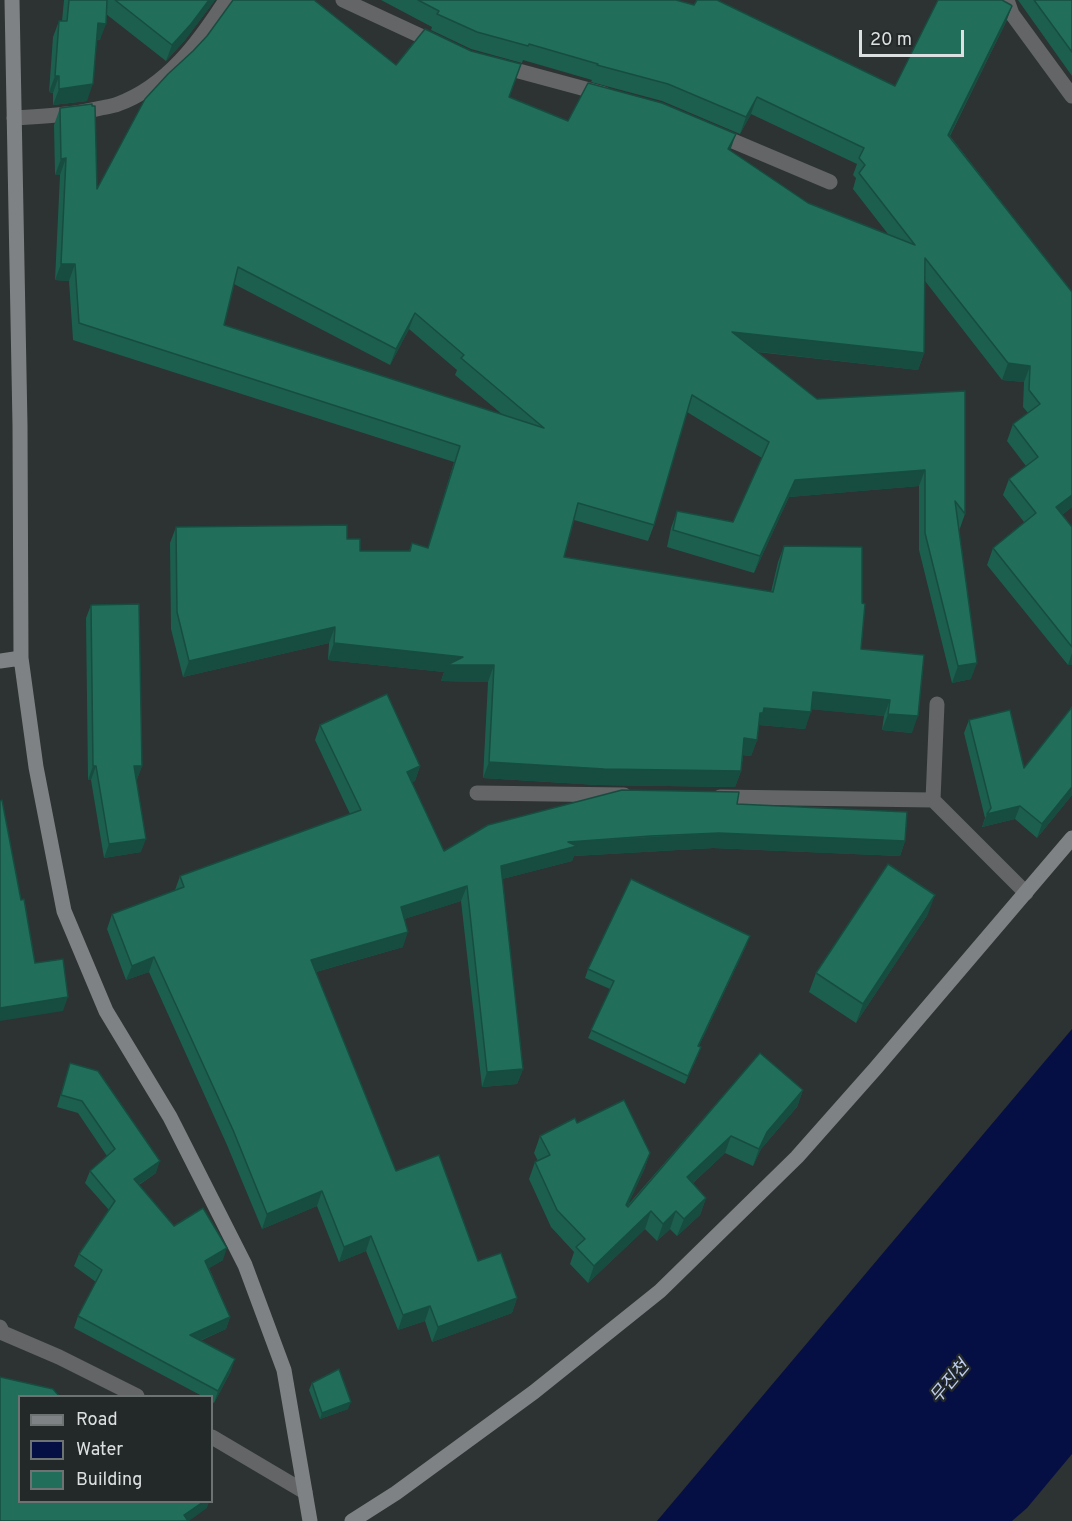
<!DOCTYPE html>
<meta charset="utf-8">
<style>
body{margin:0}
#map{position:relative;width:1072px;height:1521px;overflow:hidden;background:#2d3232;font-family:Overpass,sans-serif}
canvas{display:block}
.legend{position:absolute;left:18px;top:1395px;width:195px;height:108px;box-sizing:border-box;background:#232828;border:2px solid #6d7272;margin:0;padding:8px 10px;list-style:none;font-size:18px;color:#dde0e0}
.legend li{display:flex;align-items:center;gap:12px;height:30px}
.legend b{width:30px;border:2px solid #6d7272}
.scale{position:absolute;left:859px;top:30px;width:105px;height:27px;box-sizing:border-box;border:3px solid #dde0e0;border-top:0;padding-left:8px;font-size:18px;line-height:21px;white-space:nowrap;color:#dde0e0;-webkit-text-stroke:4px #232828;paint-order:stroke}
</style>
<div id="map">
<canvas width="1072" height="1521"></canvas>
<ul class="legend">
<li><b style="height:8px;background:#7f8284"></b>Road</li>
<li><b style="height:16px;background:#060f44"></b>Water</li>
<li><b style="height:16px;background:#216e5b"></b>Building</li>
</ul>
<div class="scale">20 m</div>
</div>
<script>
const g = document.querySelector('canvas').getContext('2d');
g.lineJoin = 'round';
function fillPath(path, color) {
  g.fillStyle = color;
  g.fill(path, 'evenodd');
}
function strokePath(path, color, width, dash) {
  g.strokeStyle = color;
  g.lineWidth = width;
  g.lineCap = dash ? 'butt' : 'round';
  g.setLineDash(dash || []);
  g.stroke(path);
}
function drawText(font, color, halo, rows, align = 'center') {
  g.font = font + ' Overpass,"Noto Sans KR",sans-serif';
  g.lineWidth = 4.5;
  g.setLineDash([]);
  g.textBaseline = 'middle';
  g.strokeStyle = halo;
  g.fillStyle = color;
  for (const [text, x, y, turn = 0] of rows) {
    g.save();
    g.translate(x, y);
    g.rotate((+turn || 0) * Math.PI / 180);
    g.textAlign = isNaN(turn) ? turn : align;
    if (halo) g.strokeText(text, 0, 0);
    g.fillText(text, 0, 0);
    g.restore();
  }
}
fillPath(new Path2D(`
 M1072,1029V1454L1027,1508L1012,1521H657Z`), '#060f44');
strokePath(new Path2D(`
 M343,0L438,44
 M1007,0L1012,14L1072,96
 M500,66L604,94
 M14,118C43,116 72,115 101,108C106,107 113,106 118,104C167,86 199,42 226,0
 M714,133L830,182
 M0,1327L3,1333L59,1357L137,1396
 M212,1437L305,1492`), '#636566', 15);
strokePath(new Path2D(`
 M477,793L624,795
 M720,797L933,800L1026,893
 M933,800L937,704`), '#636566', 15);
strokePath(new Path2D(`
 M12,0L20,425L21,658L36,767L64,911L106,1011L170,1117L245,1265L284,1370L310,1521
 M0,661L21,658
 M352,1521L396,1493L534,1392L660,1291L797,1157L875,1069L1072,838`), '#7f8284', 15);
fillPath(new Path2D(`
 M64,0H215L185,40L166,61L106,14L100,40H96L87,101L53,105V93L49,92L53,37L59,21H62Z
 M381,0H676L895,86L1012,6L1006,22L950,136L1072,292V507L1062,515L1072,527V665H1068L987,565L993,548L1024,522L1003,495L1009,479L1026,466L1007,441L1013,424L1028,413L1023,407L1024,382L1002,380L925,281L924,353L918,370L757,352L817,399L965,391V514L959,531L971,679L952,683L919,550V486L789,497L754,573L667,547L671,528L677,511L733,522L762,458L687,412L654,525L648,541L574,520L564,557L771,592L778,562L784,546L861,649L912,733L882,730L884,716L811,709L805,729L759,725L757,740L751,756L743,755L741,771L735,787L598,785L483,778L488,682L441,681L444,672L328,660L329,643L183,677L171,629L170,543L176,527L347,539L360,551H409L412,543L428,548L454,462L73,340L69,281L55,280L60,175H55L54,125L60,108L97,189L396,65L509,97L568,121L730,151L808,203L888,234L853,189L856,178L853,175L857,164L751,114L740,134L662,101L591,82L592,80L523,60L522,63L471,49L431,30L432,27ZM234,284L390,365L409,329L457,370L455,375L503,415L224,325Z
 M1018,0H1072V76Z
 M91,605L142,766L137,779H136L141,852L104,858L91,780H88L86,618Z
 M1072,707V795L1037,838L1015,819L982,827L985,818L964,733L969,720L1024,768Z
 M320,725L420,766L415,781L412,782L444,851L737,804L905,841L900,856L713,848L574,856L572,861L502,879L523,1069L517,1084L482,1087L461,901L404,919L403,947L316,972L396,1171L478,1261L517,1298L512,1313L432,1342L425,1321L398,1330L366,1251L339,1262L317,1206L262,1229L227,1145L149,972L126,980L107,929L112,914L175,890L180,876L350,814L315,740Z
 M928,914L856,1023L809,992L816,973Z
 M747,944L699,1046L698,1055L685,1084L588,1038L610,989L585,978L588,969Z
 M760,1053L803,1090L797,1107L761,1149L753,1166L725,1153L693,1183L706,1198L700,1215L677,1236L670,1229L657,1241L645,1229L588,1283L570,1264L574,1252L551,1227L529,1179L535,1162L538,1161L534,1153L540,1136L577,1123L650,1153L644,1170L627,1206Z
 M70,1063L156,1173L139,1185L174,1226L223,1260L209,1268L230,1317L226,1329L200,1341L231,1371L214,1403L212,1402V1396H202L74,1328L78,1316L96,1282L74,1266L79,1254L109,1210L85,1183L90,1171L107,1156L78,1113L57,1107Z
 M312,1383L348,1409L320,1419L309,1390Z`), '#1c5f4e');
fillPath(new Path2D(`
 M209,0H215L185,40L166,61L172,45Z
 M1012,6L1006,22L942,151L948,135Z
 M98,23L106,24L100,40L92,39Z
 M55,76H59L53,93L49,92Z
 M93,84L87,101L53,105L59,89Z
 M757,97L751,114L740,134L746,117Z
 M736,134L730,151L728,149Z
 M66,158L60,175H55L61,159Z
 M61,264H75L69,281L55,280Z
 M415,313L409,329L390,365L396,349Z
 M732,332L924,353L918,370L726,348Z
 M1008,363L1030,366L1024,382L1002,380Z
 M925,470L919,486L789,497L754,573L760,556L795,480Z
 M1072,495V507L1050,524L1056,507Z
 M335,627L329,643L183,677L189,661Z
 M334,643L463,657L494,665L488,682L441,681L444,672L328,660Z
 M1072,653V665H1068Z
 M977,663L971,679L952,683L958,666Z
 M813,692L890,700L884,716L807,709Z
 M764,708L811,712L805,729L759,725L757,729L760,713Z
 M888,714L918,716L912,733L882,730Z
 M744,738L757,740L751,756L738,755Z
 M489,762L741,771L735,787L598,785L483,778Z
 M93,766H96L91,780H88Z
 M134,766H142L137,779H129Z
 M420,766L415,781L402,787L407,772Z
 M1072,787V795L1037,838L1042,824Z
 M1020,806L1015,819L982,827L987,814Z
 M719,833L905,841L900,856L713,848L574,856L572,861L495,881L501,866L568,842Z
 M146,839L141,852L104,858L109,844Z
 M467,886L461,901L395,922L401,907Z
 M935,895L928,914L856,1023L863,1004Z
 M408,932L403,947L305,975L311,960Z
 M750,936L747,944L695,1054L698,1046Z
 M154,957L149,972L126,980L132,966Z
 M68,997L63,1011L0,1021V1008Z
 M701,1047L698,1055L685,1084L688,1076Z
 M523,1069L517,1084L482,1087L487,1072Z
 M803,1090L797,1107L761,1149L753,1166L759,1149L767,1132Z
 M731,1136L725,1153L681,1194L687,1177Z
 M650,1153L644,1170L620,1223L626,1205Z
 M160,1161L156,1173L129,1191L134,1179Z
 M322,1191L317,1206L262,1229L267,1214Z
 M706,1198L700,1215L677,1236L684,1219Z
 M651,1211L645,1229L588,1283L594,1266Z
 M676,1211L670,1229L657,1241L663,1224Z
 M371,1236L366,1251L339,1262L344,1247Z
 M227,1248L223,1260L201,1273L205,1261Z
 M517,1298L512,1313L432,1342L438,1327Z
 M430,1306L425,1321L398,1330L403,1315Z
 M230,1317L226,1329L185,1347L190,1335Z
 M235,1359L231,1371L214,1403L218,1391Z
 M351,1402L348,1409L320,1419L322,1413Z
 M203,1502H209L207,1508L189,1521H182L184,1515Z`), '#174d40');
const building = new Path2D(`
 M69,0H107L106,24L98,23L93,84L59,89V76H55L59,21H67Z
 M115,0H209L191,24L172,45Z
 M233,0H314L396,65L425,29L471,51L521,64L509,97L568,121L588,83L662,103L736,134L728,149L808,203L915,245L859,173L865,165L859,158L864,148L757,97L746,117L668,84L597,65L598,64L529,44L528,46L477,32L437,14L439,11L418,0H676L694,5L697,0H717L895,86L938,0H1002L1011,5L1012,6L948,135L1072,292V495L1056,507L1072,527V647L993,548L1036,513L1009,479L1038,457L1013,424L1040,404L1029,390L1030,366L1008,363L925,258L924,353L732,332L817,399L965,391V514L955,501L977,663L958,666L925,533V470L795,480L760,556L673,530L677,511L733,522L769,442L692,395L654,525L578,503L564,557L773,592L784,546L862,547V603L865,604L861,649L924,655L918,716L888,714L890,700L813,692L811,712L764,708L763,713H760L757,740L744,738L741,771L604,769L489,762L494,665H447L463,657L334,643L335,627L189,661L177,612L176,527L347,525V539H360V551H410L412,543L428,548L460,446L79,323L75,264H61L66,158L61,159L60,108L92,104V106H95L97,189L145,99L168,74L193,51L207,36ZM238,267L396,349L415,313L464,355L461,358L544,428L224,325Z
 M1034,0H1072V52Z
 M139,604L142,766H134L146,839L109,844L96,766H93L91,605Z
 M387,694L420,766L407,772L444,851L488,825L622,790L739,792L737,804L907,812L905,841L719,833L651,836L568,842L577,846L501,866L523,1069L487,1072L467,886L401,907L408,932L311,960L396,1171L439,1155L478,1261L501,1253L517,1298L438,1327L430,1306L403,1315L371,1236L344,1247L322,1191L267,1214L233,1130L154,957L132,966L112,914L184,887L180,876L361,810L320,725Z
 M1072,707V787L1042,824L1020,806L987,814L991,808L969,720L1010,710L1024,768Z
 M2,800L21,900L24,899L35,963L63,959L68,997L0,1008V801Z
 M888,864L935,895L863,1004L816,973Z
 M631,879L750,936L698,1046L701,1047L688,1076L591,1030L614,981L588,969Z
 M760,1053L803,1090L767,1132L759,1149L731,1136L687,1177L706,1198L684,1219L676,1211L663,1224L651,1211L594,1266L576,1247L585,1239L557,1210L535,1162L550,1155L540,1136L575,1118L577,1123L624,1100L650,1153L626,1205L628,1207Z
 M70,1063L98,1071L160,1161L134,1179L174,1226L203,1208L227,1248L205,1261L230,1317L190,1335L235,1359L218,1391L78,1316L102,1270L79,1254L115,1201L90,1171L115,1149L82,1101L61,1095Z
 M339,1369L351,1402L322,1413L312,1383Z
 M0,1377L53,1389L59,1396H20V1502H203L184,1515L188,1521H0Z`);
fillPath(building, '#216e5b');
strokePath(building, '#174d40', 1.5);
drawText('italic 18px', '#bdccef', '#232828', [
 ["무진천",951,1383,-50]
]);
</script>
